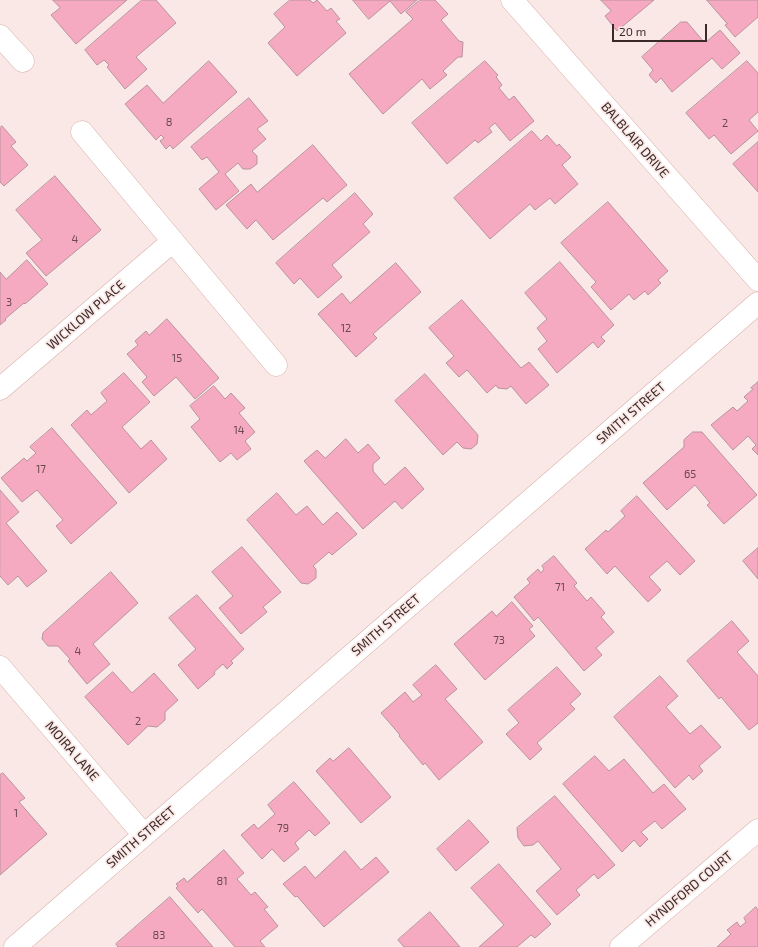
<!DOCTYPE html>
<style>
body{margin:0}
#map{position:relative;width:758px;height:947px;overflow:hidden;background:#fae8e6;font-family:"Exo 2",sans-serif}
canvas{display:block}
.scale{position:absolute;left:612px;top:24px;width:95px;height:18px;box-sizing:border-box;border:2px solid #392927;border-top:0;padding-left:5px;font-size:12px;line-height:14px;white-space:nowrap;color:#392927;-webkit-text-stroke:3px #fae8e6;paint-order:stroke}
</style>
<div id="map">
<canvas width="758" height="947"></canvas>
<div class="scale">20 m</div>
</div>
<script>
const g = document.querySelector('canvas').getContext('2d');
g.lineJoin = 'round';
function fillPath(path, color) {
  g.fillStyle = color;
  g.fill(path, 'evenodd');
}
function strokePath(path, color, width, dash) {
  g.strokeStyle = color;
  g.lineWidth = width;
  g.lineCap = dash ? 'butt' : 'round';
  g.setLineDash(dash || []);
  g.stroke(path);
}
function drawText(font, color, halo, rows, align = 'center') {
  g.font = font + ' "Exo 2",sans-serif';
  g.lineWidth = 3.5;
  g.setLineDash([]);
  g.textBaseline = 'middle';
  g.strokeStyle = halo;
  g.fillStyle = color;
  for (const [text, x, y, turn = 0] of rows) {
    g.save();
    g.translate(x, y);
    g.rotate((+turn || 0) * Math.PI / 180);
    g.textAlign = isNaN(turn) ? turn : align;
    if (halo) g.strokeText(text, 0, 0);
    g.fillText(text, 0, 0);
    g.restore();
  }
}
const building = new Path2D(`
 M53,0H127L76,44L51,15L60,8Z
 M142,0H156L176,23L136,57L147,69L125,89L107,67L109,65L104,60L97,65L85,50Z
 M290,0H310L313,3L317,0L327,11L331,8L340,19L336,21L346,33L297,76L268,43L285,27L274,14Z
 M353,0H417L401,14L390,1L369,19Z
 M420,0H435L448,14L441,20L459,41L463,42L462,57H458L443,71L447,75L430,89L422,79L383,114L349,74L413,19L406,12Z
 M601,0H654L617,31L605,16L611,11Z
 M707,0H758V17L735,37L725,25L727,24Z
 M681,22H687L704,42L705,41L706,42L720,30L740,53L722,69L712,58L672,92L661,78L656,83L649,75L653,70L642,57Z
 M209,61L237,92L173,149L170,145L166,149L160,141L164,138L161,135L156,140L125,104L147,85L163,103Z
 M485,61L498,75L496,77L502,85L499,88L509,100L514,96L534,121L510,141L495,123L489,128L492,132L478,143L475,140L447,164L412,123Z
 M747,61L758,73V112L749,120L758,131L731,154L714,135L709,139L686,113Z
 M249,98L268,121L257,129L266,139L252,151L257,156V164L250,169H243L238,163L225,174L239,191L216,210L199,189L219,172L207,157L202,160L191,147Z
 M2,126L16,142L11,146L28,165L4,186L0,182V128Z
 M532,131L541,141L547,135L557,146L559,144L571,157L562,165L578,184L555,204L550,198L535,210L530,204L490,239L454,198Z
 M758,142V192L733,164Z
 M313,145L347,185L327,202L323,198L273,240L256,220L247,229L226,205L251,184L257,192Z
 M55,176L101,230L46,276L26,253L42,240L16,210Z
 M355,193L373,214L363,224L370,232L332,265L342,277L318,298L300,278L294,284L276,263Z
 M608,202L668,271L658,280L661,283L648,295L645,291L634,300L629,294L611,310L591,287L596,282L561,243Z
 M27,260L48,284L25,304L24,303L5,319L6,320L0,325V272L6,279Z
 M560,262L614,325L601,337L605,341L598,348L593,342L557,373L538,349L547,341L537,328L547,319L525,293Z
 M396,263L421,292L373,334L377,338L356,357L318,314L342,293L350,303Z
 M462,300L521,368L529,362L549,385L526,404L511,386L507,389L498,388L496,385L487,393L467,370L459,377L446,363L454,356L429,328Z
 M167,319L219,378L195,399L176,377L154,396L142,382L147,377L127,354L138,345L135,341L146,331L149,335Z
 M124,373L150,402L122,427L141,449L151,440L167,459L129,493L71,425L87,410L91,415L107,401L101,393Z
 M425,374L478,435L477,444L471,449L463,448L457,442L443,455L395,401Z
 M758,382V455L752,449L756,445L748,436L733,450L711,425L733,407L737,411L748,401L744,397L753,389L751,388Z
 M214,386L225,399L231,393L245,408L239,413L255,432L245,441L251,449L237,460L231,453L220,462L191,427L200,419L190,406Z
 M52,428L117,503L71,544L56,526L63,520L37,490L22,502L1,478L24,458L27,461L36,453L30,447Z
 M693,432H702L757,495L724,524L707,505L710,503L695,485L667,510L643,483L684,447V440Z
 M346,439L358,453L368,444L380,458L373,464V471L385,485L405,467L424,489L402,509L395,501L363,529L304,461L317,450L325,458Z
 M0,490L19,512L6,523L47,571L27,587L18,576L8,585L0,576Z
 M277,493L296,515L307,506L323,525L337,512L357,534L332,555L329,552L313,566L316,569V578L308,584L301,583L247,520Z
 M637,496L695,561L680,575L667,561L649,577L661,590L648,602L615,566L607,574L585,549L606,530L608,532L625,516L621,511Z
 M242,547L281,592L263,607L267,612L241,634L219,608L233,596L212,572Z
 M758,548V579L743,561Z
 M554,556L577,583L574,586L587,601L591,597L605,613L601,617L614,632L596,648L602,655L584,671L538,617L534,621L514,597L530,583L527,579L538,569L541,573L544,569L542,566Z
 M111,572L138,603L93,644L110,664L87,684L68,661L70,659L58,646H48L42,639L43,633Z
 M197,595L244,649L231,661L233,663L227,669L223,664L214,672L215,674L198,689L178,665L196,649L169,618Z
 M512,602L533,626L529,629L535,636L485,680L454,644L492,611L496,616Z
 M732,621L749,641L737,652L758,676V723L749,730L721,697L719,699L687,661Z
 M436,665L457,689L445,699L483,742L439,780L425,763L423,765L399,736L400,735L381,713L405,692L413,702L422,695L413,685Z
 M557,667L581,694L570,704L575,709L537,743L542,749L530,760L506,734L519,723L508,710Z
 M113,672L132,693L154,673L178,700L165,712V720L157,727L148,726L128,745L85,697Z
 M660,676L678,696L666,707L690,734L701,725L721,747L699,766L703,771L693,780L689,775L675,788L614,717Z
 M349,748L391,797L361,823L316,771L330,758L333,761Z
 M595,756L609,771L624,759L653,793L664,784L686,809L662,829L655,821L641,832L648,839L640,847L634,840L622,852L563,784Z
 M3,773L25,798L19,802L47,834L0,875V775Z
 M294,782L330,823L315,836L309,830L295,843L299,849L284,862L272,849L262,859L241,835L254,824L258,829L275,814L268,805Z
 M555,796L615,865L598,879L594,874L576,890L580,895L557,915L536,891L561,869L538,841L533,845L524,846L518,838L517,828Z
 M469,820L489,842L456,871L437,849Z
 M224,850L244,873L237,879L251,895L255,892L268,907L264,909L278,926L260,941L265,947H235L202,909L198,913L176,888L178,886L176,884L184,878L187,882Z
 M345,851L361,870L376,857L389,872L324,927L297,896L295,897L283,884L305,866L315,878Z
 M499,864L551,924L535,938L531,935L517,947H479L504,925L471,888Z
 M170,897L213,947H118L116,944Z
 M756,907L758,910V947H717L731,934L727,930L737,922L740,927L746,922L744,918Z
 M430,912L460,947H404L398,940Z`);
fillPath(building, '#f6aac1');
strokePath(building, '#b8929d', 1);
const minor = new Path2D(`
 M512,0L758,280
 M0,36L23,61
 M82,132L276,365
 M0,389L173,241
 M0,667L144,835
 M15,947L758,303
 M621,947L758,830`);
strokePath(minor, '#d9afaa', 23);
strokePath(minor, '#fff', 22);
drawText('11px', '#68494e', null, [
 ["8",169,122],
 ["2",725,123],
 ["4",75,239],
 ["3",9,302],
 ["12",346,328],
 ["15",177,358],
 ["14",239,430],
 ["17",41,469],
 ["65",690,474],
 ["71",560,587],
 ["73",499,640],
 ["4",78,651],
 ["2",138,721],
 ["1",16,813],
 ["79",283,828],
 ["81",222,881],
 ["83",159,935]
]);
drawText('13px', '#392927', '#fae8e6', [
 ["BALBLAIR DRIVE",635,140,49],
 ["WICKLOW PLACE",86,315,-41],
 ["SMITH STREET",631,413,-41],
 ["SMITH STREET",386,625,-41],
 ["MOIRA LANE",72,751,49],
 ["SMITH STREET",141,837,-41],
 ["HYNDFORD COURT",689,889,-40]
]);
</script>
